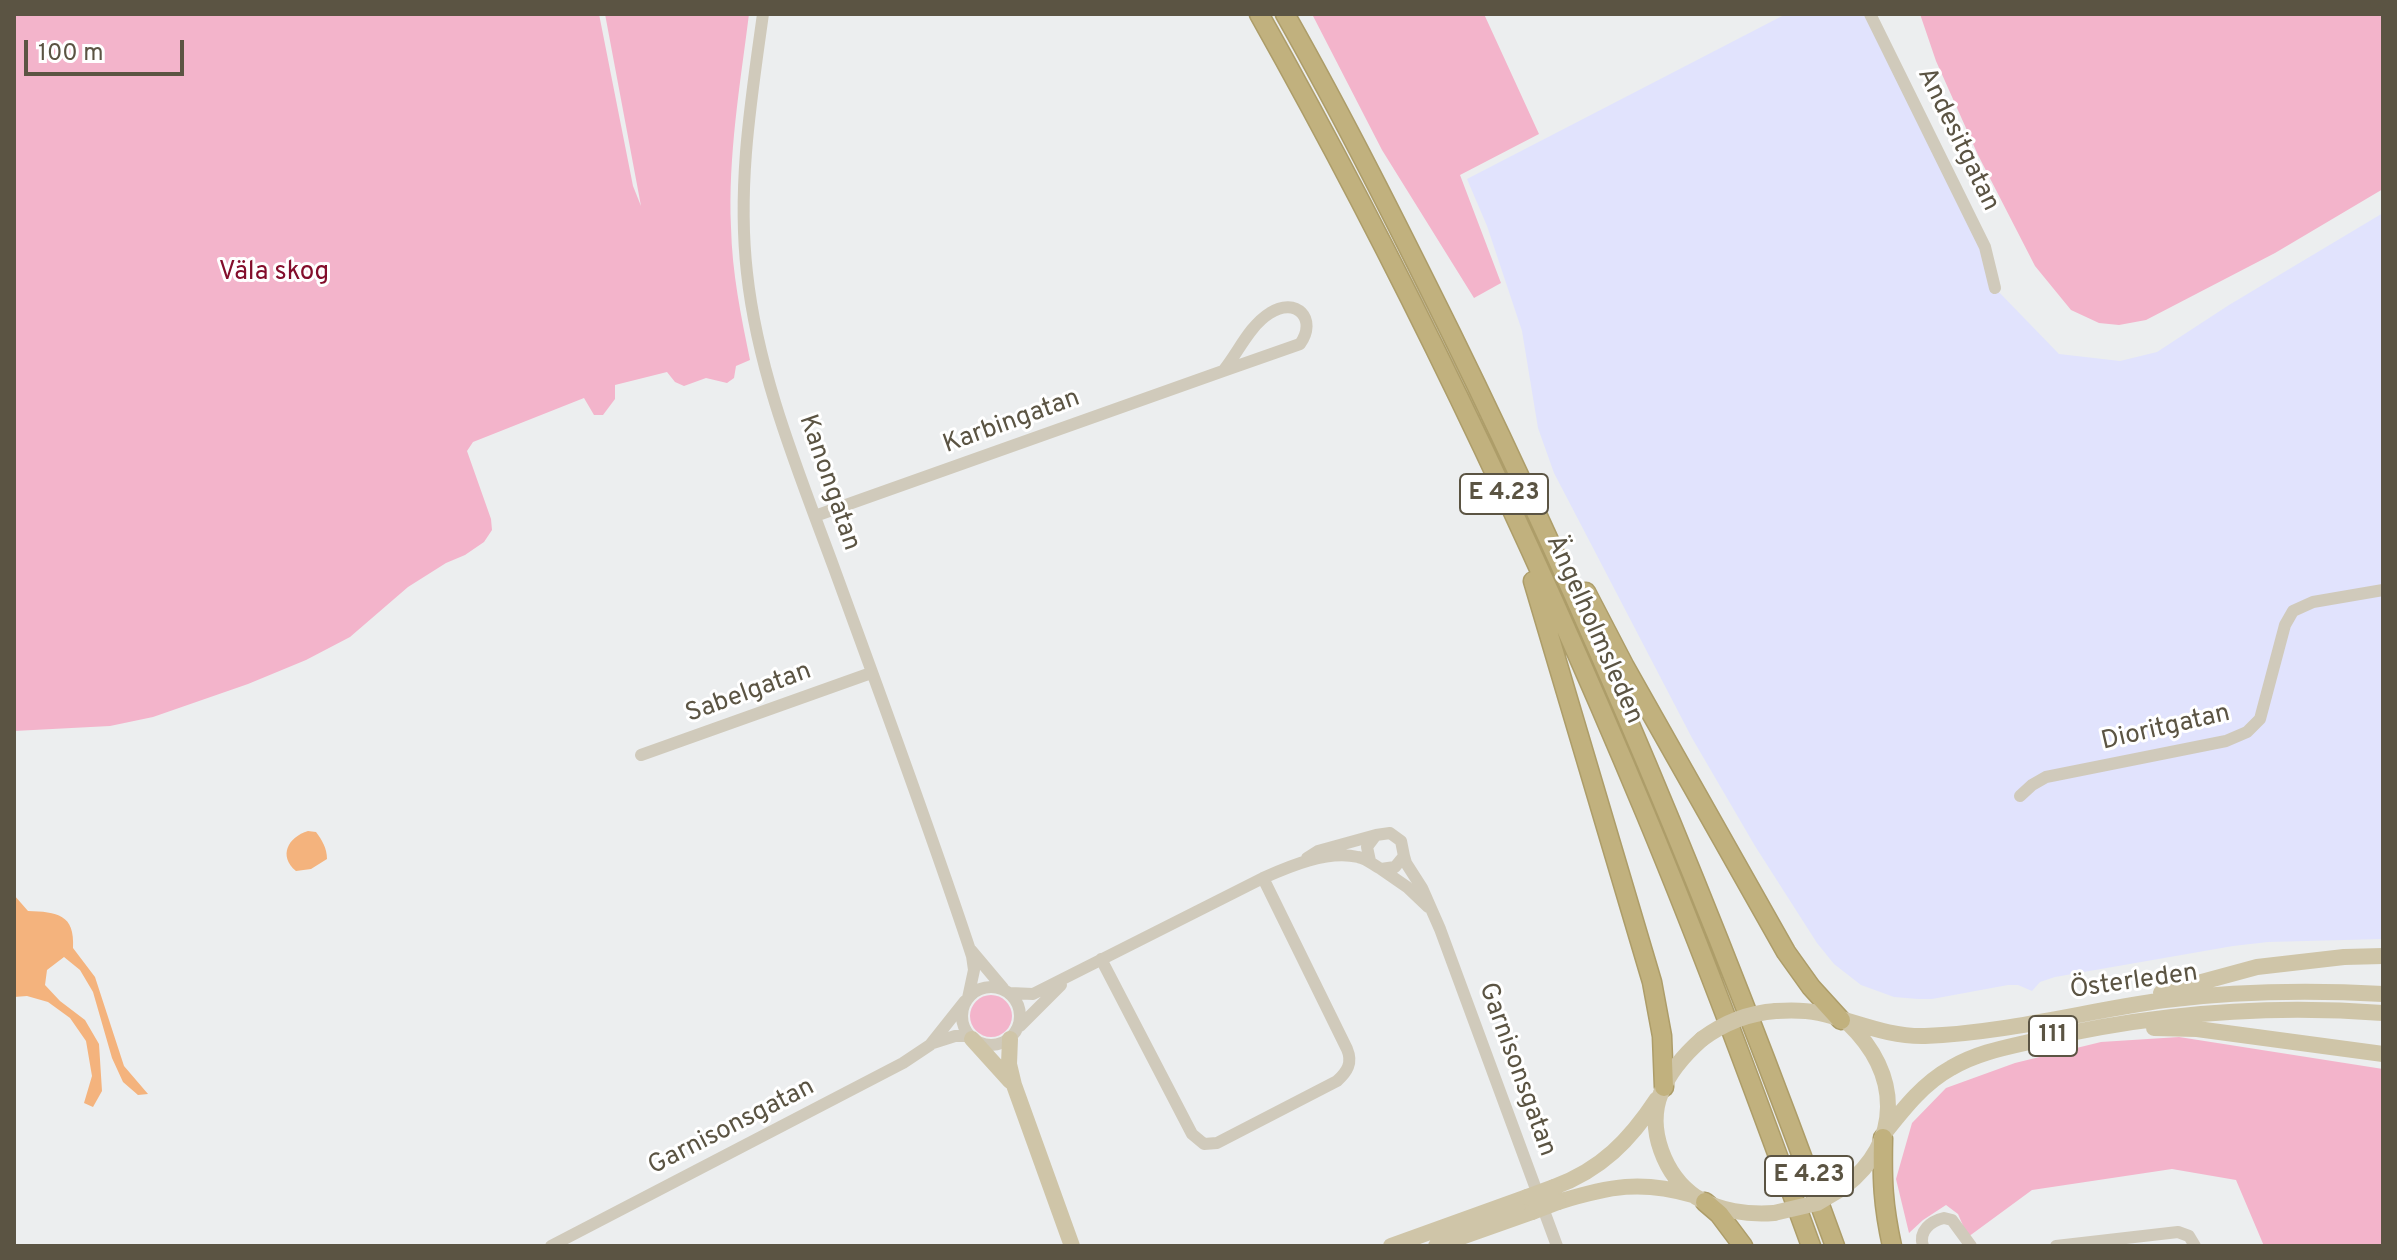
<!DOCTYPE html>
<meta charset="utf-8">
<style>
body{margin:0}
#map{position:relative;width:2397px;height:1260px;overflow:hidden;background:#eceeef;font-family:Overpass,sans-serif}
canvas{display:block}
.frame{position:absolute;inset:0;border:16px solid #5b5443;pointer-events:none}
.scale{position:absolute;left:24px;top:40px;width:160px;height:36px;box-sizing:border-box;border:4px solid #5b5443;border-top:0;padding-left:10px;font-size:24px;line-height:28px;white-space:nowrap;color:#5b5443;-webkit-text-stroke:6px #fff;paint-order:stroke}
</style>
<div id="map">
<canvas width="2397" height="1260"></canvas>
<div class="frame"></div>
<div class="scale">100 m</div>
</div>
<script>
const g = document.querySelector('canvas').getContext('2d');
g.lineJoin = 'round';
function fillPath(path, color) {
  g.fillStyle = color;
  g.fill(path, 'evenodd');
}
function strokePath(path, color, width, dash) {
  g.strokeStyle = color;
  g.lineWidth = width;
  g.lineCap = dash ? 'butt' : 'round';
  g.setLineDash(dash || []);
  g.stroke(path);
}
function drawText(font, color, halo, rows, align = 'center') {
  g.font = font + ' Overpass,sans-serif';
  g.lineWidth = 6;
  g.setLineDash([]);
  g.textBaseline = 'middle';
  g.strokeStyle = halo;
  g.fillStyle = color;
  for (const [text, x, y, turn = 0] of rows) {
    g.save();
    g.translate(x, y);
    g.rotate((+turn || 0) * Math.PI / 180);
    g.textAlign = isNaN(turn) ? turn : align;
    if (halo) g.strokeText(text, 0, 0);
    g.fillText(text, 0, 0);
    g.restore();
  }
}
fillPath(new Path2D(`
 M1786,14H1870L1985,247L1995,288L2059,354L2120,361L2157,352L2229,305L2383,213V939L2268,942L2233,946L2055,977L2040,982L2032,991L2018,985H2008L1932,999H1918L1894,997L1861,985L1834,964L1817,943L1755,846L1692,738L1554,473L1538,428L1522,331L1487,226L1467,179Z`), '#e1e3fd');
fillPath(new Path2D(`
 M14,14H599L633,186L641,206L605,14H749C740,85 728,156 731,227C732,273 741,316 750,360L736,366L734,378L727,383L706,378L684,386L675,382L667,372L615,385V399L603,415H594L584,398L473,442L467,451L491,519L492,530L484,542L465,555L446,563L408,587L350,637L306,660L248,684L153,717L110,726L14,731Z
 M1312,14H1484L1539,134L1460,175L1501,283L1474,298L1382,150Z
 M1920,14H2383V189L2275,253L2146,320L2119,325L2099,323L2071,310L2035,266L1978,155L1936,61Z
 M970 1016a21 21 0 1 1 42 0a21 21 0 1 1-42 0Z
 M2179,1037L2383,1069V1246H2264L2236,1180L2172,1169L2032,1190L1968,1237L1958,1214L1946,1205L1923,1220L1909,1233L1896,1179L1912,1123L1946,1088L2015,1063L2101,1042Z`), '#f3b4cb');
fillPath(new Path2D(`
 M308,831L316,832C322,840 327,848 327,859L311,869L296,871C278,856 288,837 308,831Z
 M14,895L28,911C57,912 75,914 73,948L95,977L124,1066L148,1094L138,1095L123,1082L112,1058L93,992L80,970L64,957L47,970L45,985L60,1001L85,1020L99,1044L102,1091L93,1107L84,1103L92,1076L86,1041L70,1018L48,1002L27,996L14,997Z`), '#f4b37d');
const highway = new Path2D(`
 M1259,14C1404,272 1532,541 1646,815C1705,957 1758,1101 1811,1246
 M1285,14C1344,118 1398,226 1451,333C1597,630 1722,935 1835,1246
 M1533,581L1652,982L1662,1036L1664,1087
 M1586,592L1625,667L1786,952L1811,987L1841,1020
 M1883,1138C1882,1180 1883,1205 1892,1246
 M1705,1202L1719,1214L1743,1246`);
strokePath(highway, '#ad9d69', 21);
strokePath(new Path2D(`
 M763,14C751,100 737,186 747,273C758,375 799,473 834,568C881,697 929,826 972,956L974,970L968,998
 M1870,14L1985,247L1995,288
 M815,516L1223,371C1238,353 1249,326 1270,313C1296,296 1318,319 1300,344L1223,371
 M641,755L871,673
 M2020,796L2032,785L2046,777L2226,741L2247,732L2260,719L2285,625L2293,611L2313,602L2383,590
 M1404,856L1406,863L1422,888L1440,929L1557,1246
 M1307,858L1318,851L1376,835
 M1381,869L1407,887L1428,907
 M971,950L1003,988
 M1101,959L1192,1134L1204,1144L1217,1143L1337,1081C1347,1072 1353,1063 1347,1049L1263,878
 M962 1016a29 29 0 1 1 58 0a29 29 0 1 1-58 0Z
 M1010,993L1033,994L1263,878C1290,866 1327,850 1358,857C1368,859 1373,865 1381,869L1395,867L1404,856L1401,841L1390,833L1376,835L1367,847L1370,861
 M1020,1026L1061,985
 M933,1043L955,1036H970
 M551,1246L903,1063L930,1045L965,1001
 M1923,1246C1918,1231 1931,1221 1944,1218L1952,1220L1971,1246
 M2056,1246L2178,1232L2189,1236L2195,1246`), '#d0cabb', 12);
strokePath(new Path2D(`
 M2161,993L2257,967L2344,957L2383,956
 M1776,1011C1791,1010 1805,1010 1819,1013C1855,1021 1887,1037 1925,1036C2006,1033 2085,1011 2165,1000C2238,991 2310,990 2383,994
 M2154,1028L2197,1029L2383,1054
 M972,1039L1010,1081
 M1010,1039L1009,1064L1014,1085L1072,1246
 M1702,1039C1685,1054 1669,1072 1661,1093C1646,1129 1665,1176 1696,1197C1718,1211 1749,1215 1774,1213
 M1886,1131C1905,1107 1924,1083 1951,1068C1978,1052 2008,1047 2038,1040C2150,1014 2268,1004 2383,1013
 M1554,1187C1601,1170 1630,1140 1657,1099
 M1844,1187C1903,1141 1901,1074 1848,1023
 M1558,1202C1610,1186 1641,1180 1693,1195
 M1391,1246L1527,1197
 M1436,1246L1532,1212`), '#cfc5a8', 16);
strokePath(highway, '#c1b17e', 18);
strokePath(new Path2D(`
 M1702,1039C1725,1022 1748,1013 1776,1011
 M1527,1197L1554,1187
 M1532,1212L1558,1202
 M1774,1213L1817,1203L1844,1187`), '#cfc5a8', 16);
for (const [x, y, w] of [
 [1504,494,88],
 [2053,1036,48],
 [1809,1176,88]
]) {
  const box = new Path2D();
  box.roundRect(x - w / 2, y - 20, w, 40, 6);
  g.fillStyle = '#fff';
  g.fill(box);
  strokePath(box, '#5b5443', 2);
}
drawText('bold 24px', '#5b5443', null, [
 ["E 4.23",1504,494],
 ["111",2053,1036],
 ["E 4.23",1809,1176]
]);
drawText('26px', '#5b5443', '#fff', [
 ["Andesitgatan",1957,140,64],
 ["Karbingatan",1012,423,-20],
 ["Kanongatan",828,483,71],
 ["Ängelholmsleden",1593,630,66],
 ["Sabelgatan",749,694,-20],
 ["Dioritgatan",2166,729,-13],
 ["Österleden",2134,983,-8],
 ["Garnisonsgatan",1516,1070,70],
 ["Garnisonsgatan",732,1128,-27]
]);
drawText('26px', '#830d2b', '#fff', [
 ["Väla skog",274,274]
]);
</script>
